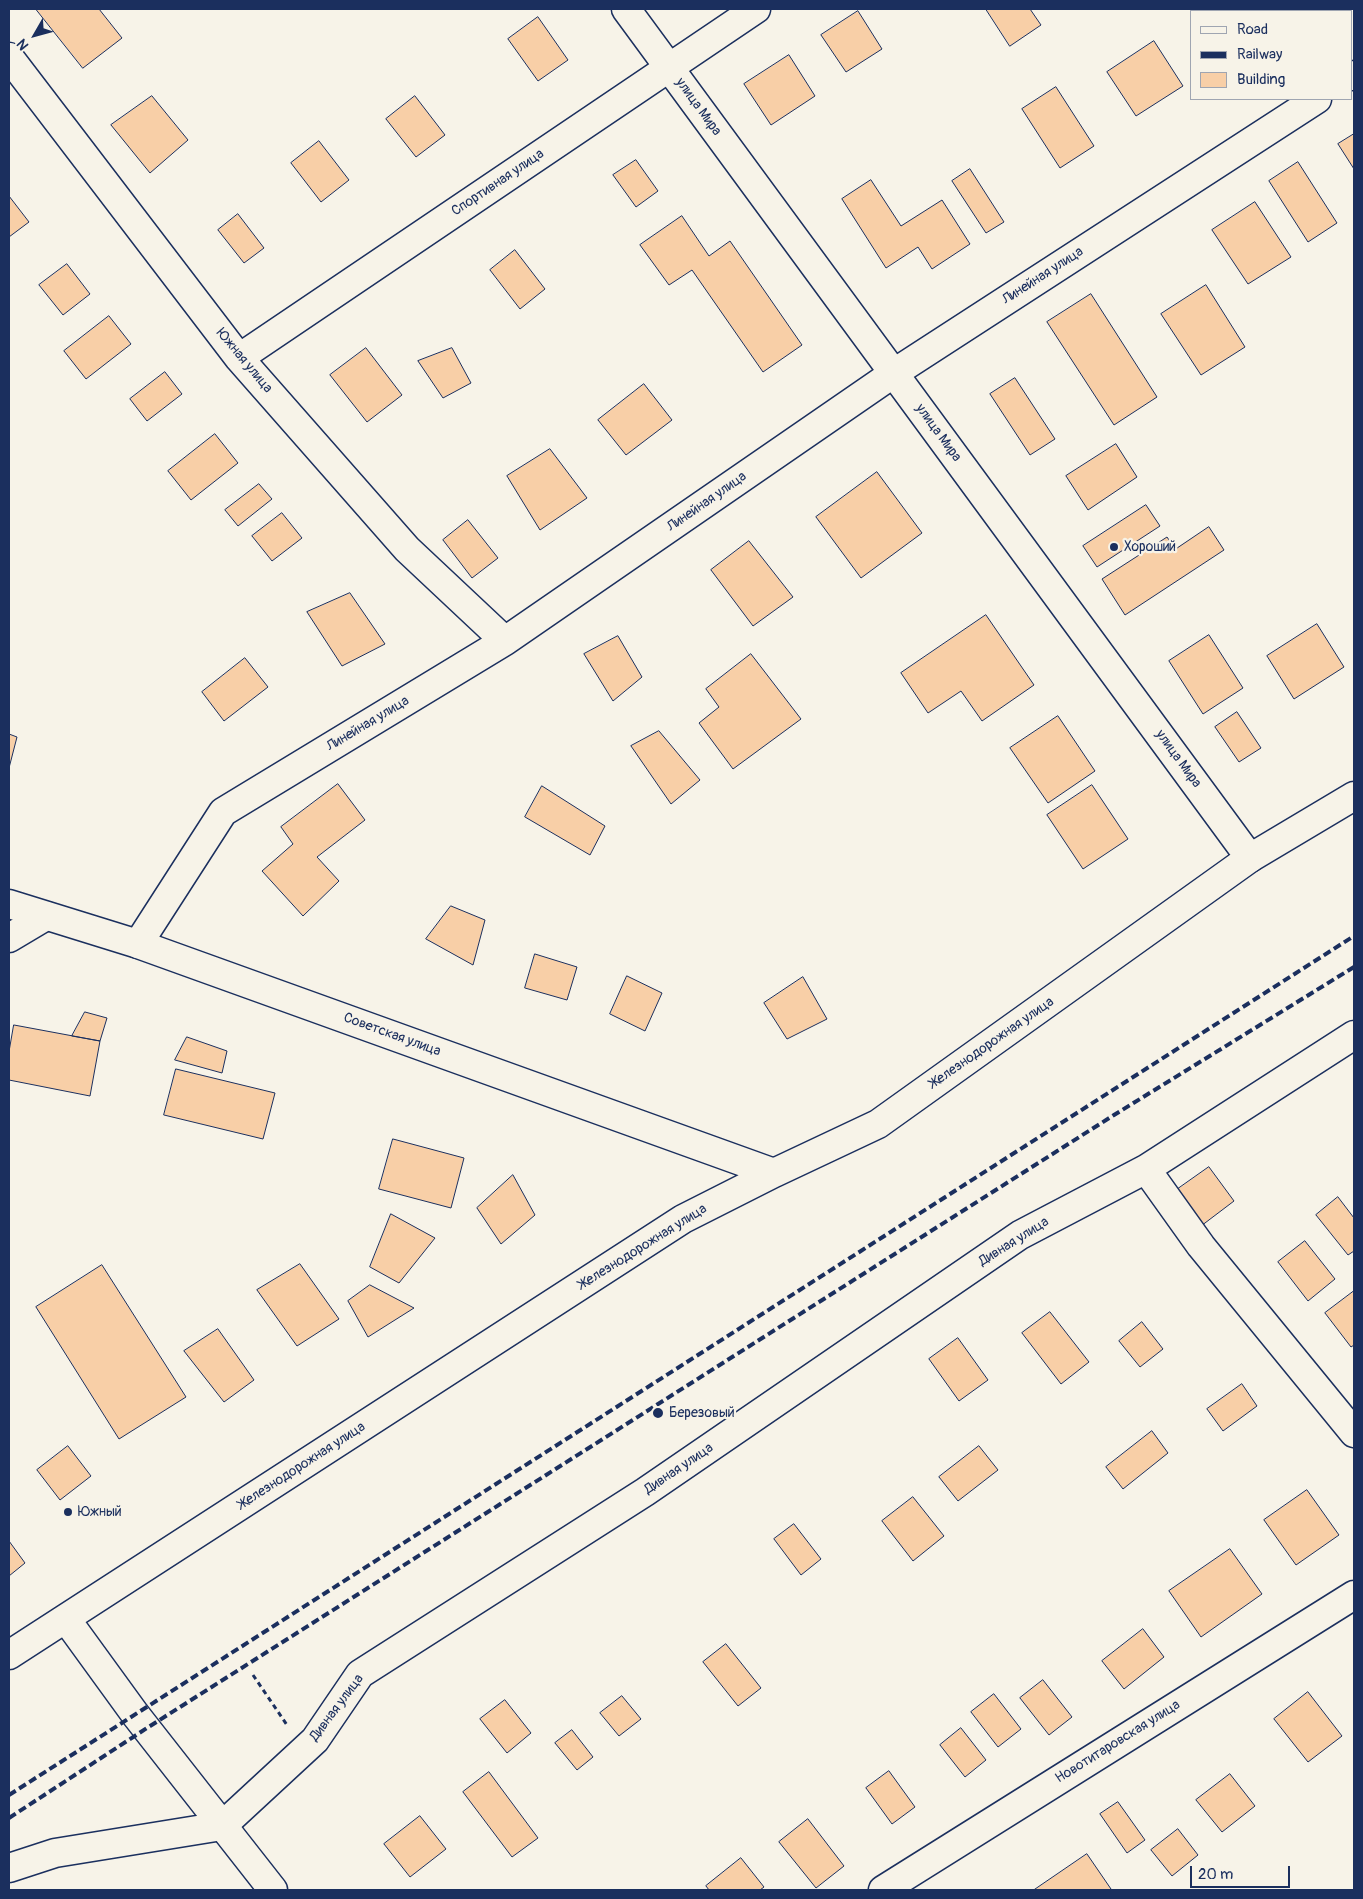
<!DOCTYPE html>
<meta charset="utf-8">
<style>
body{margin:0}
#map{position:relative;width:1363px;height:1899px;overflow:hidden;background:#f7f3e8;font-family:Pangolin,sans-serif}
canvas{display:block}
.frame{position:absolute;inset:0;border:10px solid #1b2f5e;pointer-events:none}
.legend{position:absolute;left:1190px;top:10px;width:162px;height:90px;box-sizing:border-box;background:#f7f3e8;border:1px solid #9fa5b1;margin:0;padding:6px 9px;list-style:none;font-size:15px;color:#1b2f5e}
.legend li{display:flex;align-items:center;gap:10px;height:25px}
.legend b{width:25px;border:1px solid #9fa5b1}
.north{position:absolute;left:10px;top:10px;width:50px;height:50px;-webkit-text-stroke:4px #f7f3e8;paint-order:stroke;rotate:232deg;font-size:14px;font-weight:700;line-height:20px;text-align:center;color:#1b2f5e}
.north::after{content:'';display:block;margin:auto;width:18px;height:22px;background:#1b2f5e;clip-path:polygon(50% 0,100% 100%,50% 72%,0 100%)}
.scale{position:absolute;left:1190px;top:1866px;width:100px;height:22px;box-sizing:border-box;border:2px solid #1b2f5e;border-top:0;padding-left:6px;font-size:15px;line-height:18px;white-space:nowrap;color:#1b2f5e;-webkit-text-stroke:4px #f7f3e8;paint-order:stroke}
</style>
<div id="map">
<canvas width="1363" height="1899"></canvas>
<div class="frame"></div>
<ul class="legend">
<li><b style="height:6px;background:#f7f3e8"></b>Road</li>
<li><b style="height:6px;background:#1b2f5e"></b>Railway</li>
<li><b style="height:14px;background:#f8cfa7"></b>Building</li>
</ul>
<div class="north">N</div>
<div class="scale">20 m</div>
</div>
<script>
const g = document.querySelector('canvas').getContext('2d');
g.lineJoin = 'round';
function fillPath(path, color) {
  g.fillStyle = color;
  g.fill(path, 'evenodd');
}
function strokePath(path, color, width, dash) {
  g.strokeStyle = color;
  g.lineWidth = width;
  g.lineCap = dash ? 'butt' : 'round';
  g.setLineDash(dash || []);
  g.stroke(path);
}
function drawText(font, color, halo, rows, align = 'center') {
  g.font = font + ' Pangolin,sans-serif';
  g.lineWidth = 4.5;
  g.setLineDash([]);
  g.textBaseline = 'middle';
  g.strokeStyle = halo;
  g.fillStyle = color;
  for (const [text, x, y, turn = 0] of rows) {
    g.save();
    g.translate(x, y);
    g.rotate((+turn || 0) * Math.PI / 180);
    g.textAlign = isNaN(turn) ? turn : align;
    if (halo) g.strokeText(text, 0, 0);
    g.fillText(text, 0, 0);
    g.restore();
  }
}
const building = new Path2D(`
 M36,9H99L122,38L83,68Z
 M986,9H1030L1041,25L1010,46Z
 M858,11L882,49L846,72L821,35Z
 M538,17L568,60L538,81L508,39Z
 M1154,41L1183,86L1136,116L1107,72Z
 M789,55L815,96L771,125L744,84Z
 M1056,87L1094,146L1060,168L1022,109Z
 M152,96L188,140L150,173L111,125Z
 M415,96L445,135L416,157L386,119Z
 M1354,134V169L1338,144Z
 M319,141L349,180L321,202L291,163Z
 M636,160L658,191L636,207L613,175Z
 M1298,162L1337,223L1308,242L1269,181Z
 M970,169L1004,222L986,233L952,181Z
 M871,180L901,226L942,200L970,244L932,269L918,247L886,268L842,199Z
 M9,196L29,222L9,237Z
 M1255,202L1291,257L1248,284L1212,230Z
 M238,214L264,248L244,263L218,230Z
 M682,216L709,256L730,241L802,345L763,372L692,270L669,285L640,245Z
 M515,250L545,289L520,309L490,270Z
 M67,264L90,294L63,315L39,285Z
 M1206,285L1245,347L1201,375L1161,314Z
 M1091,294L1157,397L1114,425L1047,322Z
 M109,316L131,344L86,379L64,351Z
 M366,348L402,395L367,422L330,375Z
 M452,348L471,383L443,398L418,361Z
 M165,372L182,394L147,421L130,399Z
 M1015,378L1055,439L1030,455L990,394Z
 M644,384L672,420L626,455L598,420Z
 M215,434L238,463L191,500L168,471Z
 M1116,444L1137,477L1088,510L1066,476Z
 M550,449L587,498L540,530L507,476Z
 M877,472L922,533L861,578L816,517Z
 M259,484L272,499L238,526L225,510Z
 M1146,505L1160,526L1097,567L1083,546Z
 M282,513L302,538L272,561L252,536Z
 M468,520L498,558L472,578L443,540Z
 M1209,527L1224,550L1125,615L1102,579L1167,537L1175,549Z
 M749,541L793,597L753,626L711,570Z
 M350,593L385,644L342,666L307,612Z
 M986,615L1034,685L982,721L961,691L928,713L901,673Z
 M1317,624L1344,667L1294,699L1267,656Z
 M1209,635L1243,688L1203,714L1169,661Z
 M618,636L642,677L613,701L584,654Z
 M751,654L801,719L733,769L699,723L719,707L706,689Z
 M245,658L268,687L224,721L202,692Z
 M1237,712L1261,748L1239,762L1215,727Z
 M1058,716L1095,771L1048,803L1010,748Z
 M659,731L700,780L671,804L631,746Z
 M9,734L17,737L9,768Z
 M338,784L365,820L317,857L339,881L303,916L262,871L293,844L281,827Z
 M1092,785L1128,839L1083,869L1047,815Z
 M542,786L605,826L590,855L525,817Z
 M451,906L485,920L473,965L426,939Z
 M535,954L577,967L567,1000L525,988Z
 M627,976L662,993L645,1031L610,1014Z
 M803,977L827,1019L787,1039L764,1003Z
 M85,1012L107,1018L100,1041L72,1036Z
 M14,1025L100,1041L90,1096L9,1080V1052Z
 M187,1037L227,1051L222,1073L175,1060Z
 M176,1069L275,1093L263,1139L164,1115Z
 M393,1139L464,1158L451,1208L379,1189Z
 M1209,1167L1234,1201L1201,1226L1175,1191Z
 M513,1175L535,1215L501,1244L477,1208Z
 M1338,1197L1354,1218V1251L1348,1255L1316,1215Z
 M391,1214L435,1238L399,1283L370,1267Z
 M1305,1241L1335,1279L1308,1301L1278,1262Z
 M300,1264L339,1319L297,1346L257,1290Z
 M102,1265L186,1397L119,1439L36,1307Z
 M370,1285L414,1308L368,1337L348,1301Z
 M1354,1291V1345L1351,1347L1325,1313Z
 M1050,1312L1089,1362L1061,1384L1022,1333Z
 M1142,1322L1163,1349L1140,1367L1119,1341Z
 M218,1329L254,1380L224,1402L184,1351Z
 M958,1338L988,1380L959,1401L929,1359Z
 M1242,1384L1257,1406L1223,1431L1207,1409Z
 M1152,1431L1168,1453L1123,1489L1106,1467Z
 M68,1446L91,1476L60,1500L37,1470Z
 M979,1446L998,1470L958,1501L939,1477Z
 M1307,1490L1339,1535L1296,1565L1264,1520Z
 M913,1497L944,1536L913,1561L882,1521Z
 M794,1524L821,1559L801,1575L774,1539Z
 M9,1541L25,1563L9,1576Z
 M1230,1549L1262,1594L1201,1637L1169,1591Z
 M1143,1629L1164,1657L1124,1689L1102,1661Z
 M726,1644L761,1688L738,1706L703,1662Z
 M1043,1680L1072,1717L1049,1735L1020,1698Z
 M1308,1692L1342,1736L1308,1762L1274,1719Z
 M994,1694L1021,1729L998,1747L971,1712Z
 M622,1696L641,1719L619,1736L600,1713Z
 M505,1700L531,1733L507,1753L480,1719Z
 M961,1728L986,1760L965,1777L940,1745Z
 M572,1730L593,1757L577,1770L555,1743Z
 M889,1771L915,1807L892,1824L866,1788Z
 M489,1772L538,1838L512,1857L463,1792Z
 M1230,1774L1255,1806L1222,1832L1196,1800Z
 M1118,1802L1145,1840L1127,1853L1100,1814Z
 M420,1816L446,1849L410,1877L384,1844Z
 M808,1819L844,1866L816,1888L779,1842Z
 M1178,1829L1198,1855L1172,1876L1151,1850Z
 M1087,1854L1111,1889L1108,1890H1034Z
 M741,1858L764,1887L760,1890H709L706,1886Z`);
fillPath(building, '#f8cfa7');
strokePath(building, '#1b2f5e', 1);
const minor = new Path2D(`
 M9,57L239,358L407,549L505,641
 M1352,76L1354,75
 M239,358L756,9
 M1250,858L1354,796
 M9,938L46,916
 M138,944L223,812L505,641L894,373L1317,99
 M1146,1169L1201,1246L1354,1433
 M9,1868L55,1853L222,1826L315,1740L360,1674L645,1492L1020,1235L1146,1169L1354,1035
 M883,1890L1354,1595`);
const tertiary = new Path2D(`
 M9,904L138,944L774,1173
 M66,1619L135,1714L273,1890
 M9,1655L683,1219L774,1173L878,1124L1250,858L626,9`);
strokePath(minor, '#1b2f5e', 31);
strokePath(tertiary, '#1b2f5e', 31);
strokePath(new Path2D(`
 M253,1675L287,1725`), '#1b2f5e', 3, [5, 4]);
strokePath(minor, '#f7f3e8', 28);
strokePath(tertiary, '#f7f3e8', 28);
strokePath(new Path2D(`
 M9,1795L1354,936
 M9,1818L147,1728L1114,1115L1354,967`), '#1b2f5e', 4, [8, 4]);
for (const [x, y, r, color] of [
 [1114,547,5,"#1b2f5e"],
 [658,1413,6,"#1b2f5e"],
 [68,1512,5,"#1b2f5e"]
]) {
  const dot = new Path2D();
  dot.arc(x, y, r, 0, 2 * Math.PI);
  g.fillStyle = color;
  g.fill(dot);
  strokePath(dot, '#f7f3e8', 2);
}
drawText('14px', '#1b2f5e', '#f7f3e8', [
 ["улица Мира",698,107,54],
 ["Спортивная улица",498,183,-34],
 ["Линейная улица",1043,276,-33],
 ["Южная улица",244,361,50],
 ["улица Мира",938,433,54],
 ["Линейная улица",707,502,-35],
 ["Линейная улица",368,724,-31],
 ["улица Мира",1178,759,54],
 ["Советская улица",392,1035,20],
 ["Железнодорожная улица",992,1043,-35],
 ["Дивная улица",1014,1242,-32],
 ["Железнодорожная улица",643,1247,-32],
 ["Железнодорожная улица",302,1466,-33],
 ["Дивная улица",679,1469,-34],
 ["Дивная улица",337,1708,-53],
 ["Новотитаровская улица",1118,1742,-32]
]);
drawText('14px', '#1b2f5e', '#f7f3e8', [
 ["Хороший",1124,547],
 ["Березовый",669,1413],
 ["Южный",78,1512]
], 'left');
</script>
